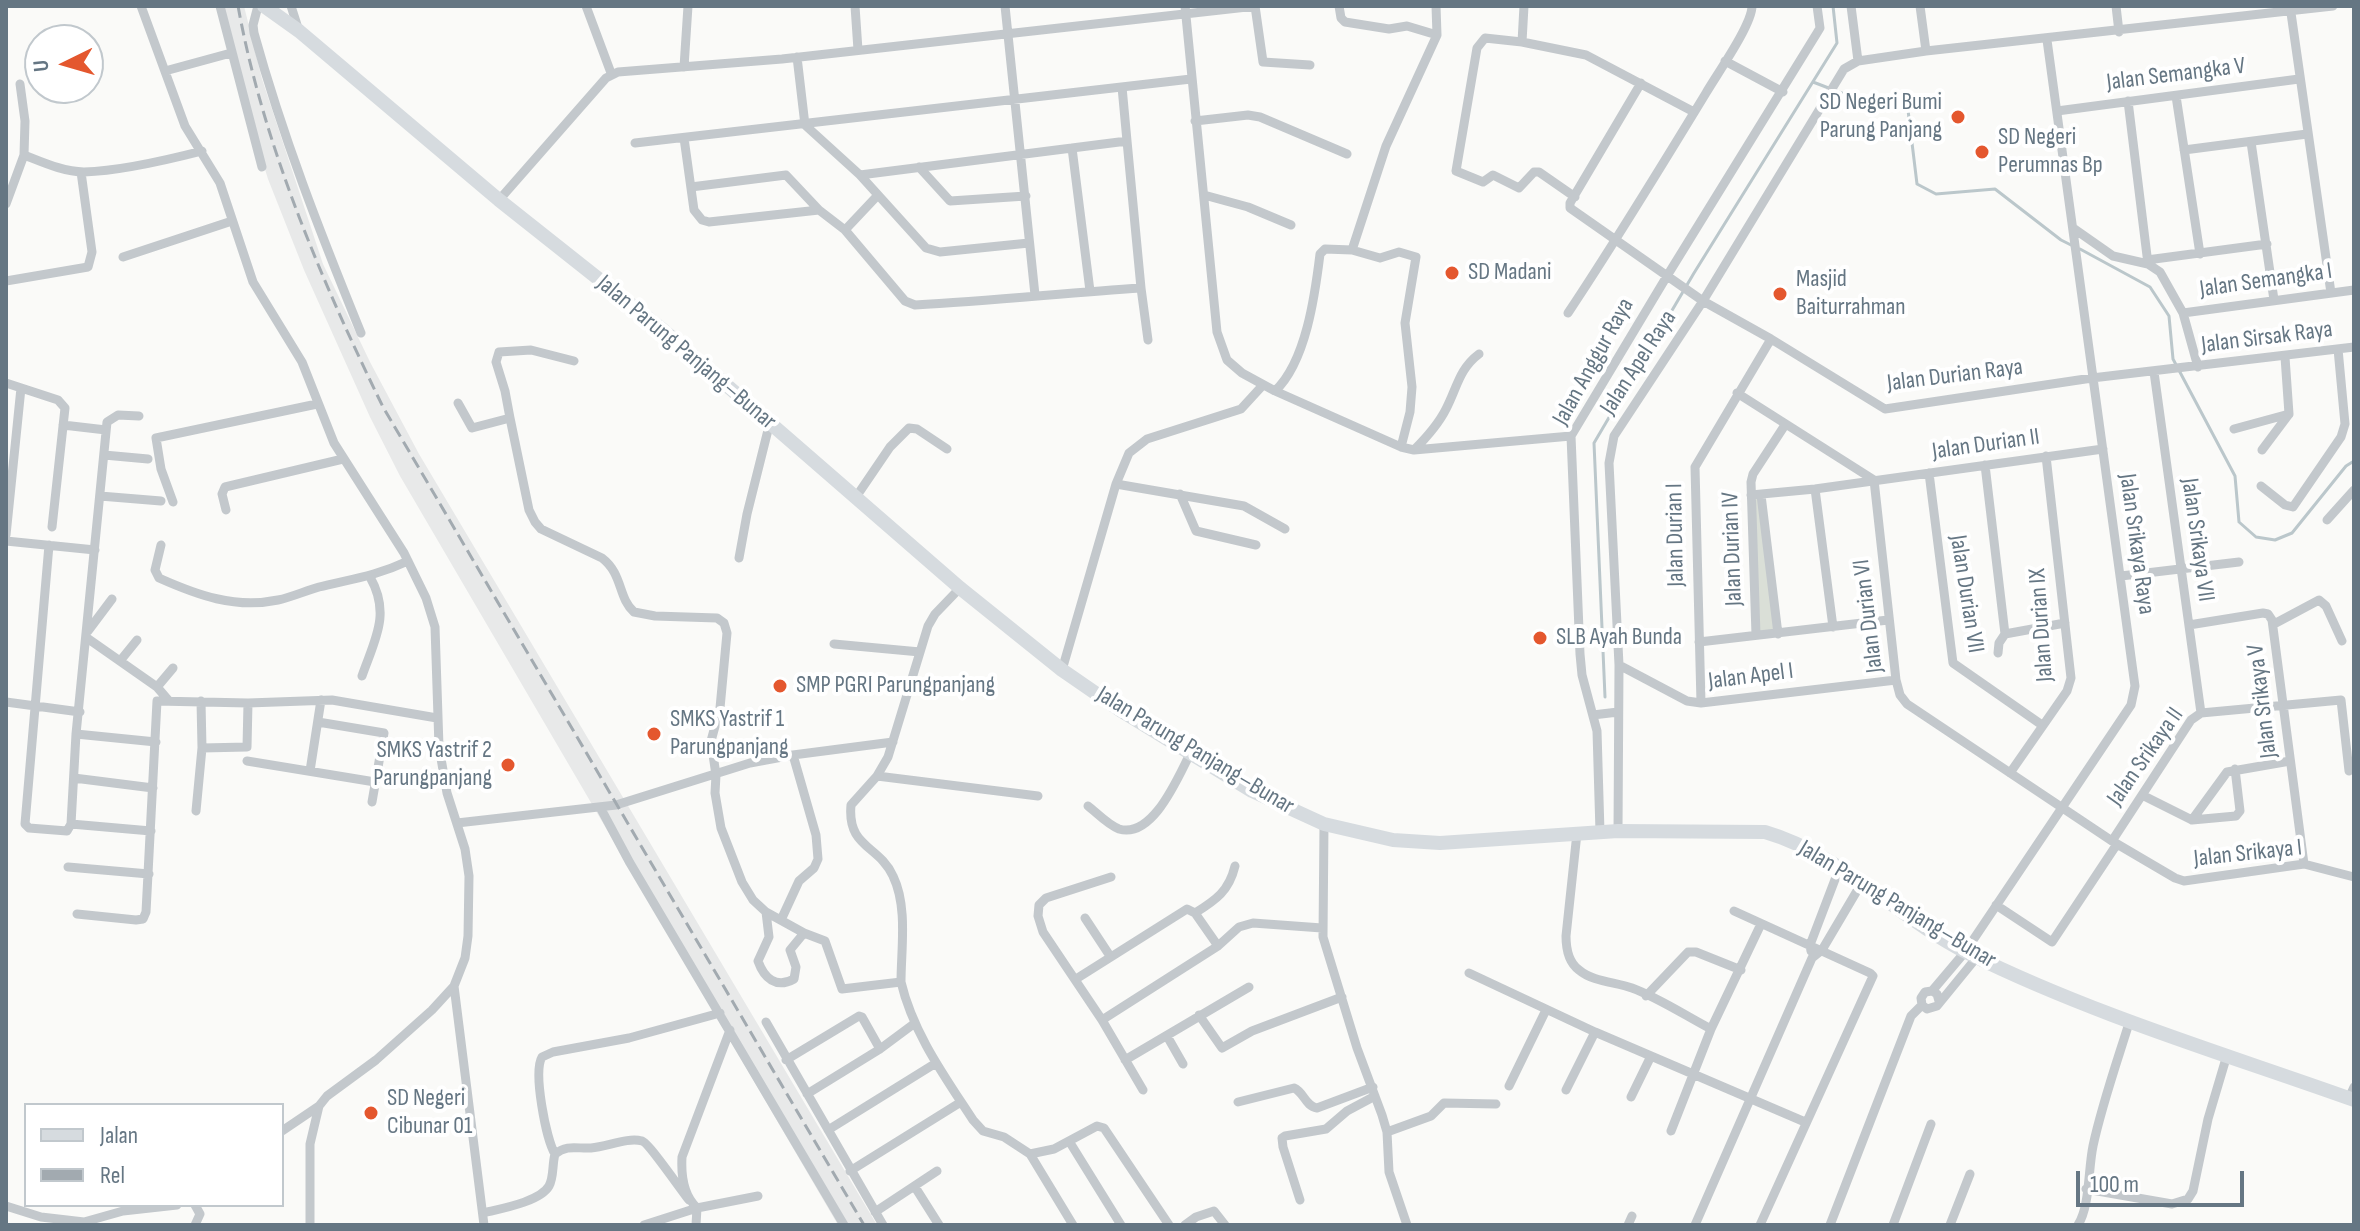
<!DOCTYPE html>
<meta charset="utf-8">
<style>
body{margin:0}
#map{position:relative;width:2360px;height:1231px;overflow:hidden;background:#fafaf8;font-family:"Sofia Sans Condensed",sans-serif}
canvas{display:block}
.frame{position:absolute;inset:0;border:8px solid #657683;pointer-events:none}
.legend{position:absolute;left:24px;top:1103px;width:260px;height:104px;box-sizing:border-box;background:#fff;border:2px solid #c1c8cd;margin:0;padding:10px 14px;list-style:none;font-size:24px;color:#657683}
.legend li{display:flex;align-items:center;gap:16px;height:40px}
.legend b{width:40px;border:2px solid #c1c8cd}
.north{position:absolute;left:24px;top:24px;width:80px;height:80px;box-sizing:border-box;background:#fff;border:2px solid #c1c8cd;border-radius:50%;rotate:265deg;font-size:22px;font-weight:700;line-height:32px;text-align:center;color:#657683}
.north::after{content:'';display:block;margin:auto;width:28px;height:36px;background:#e4572e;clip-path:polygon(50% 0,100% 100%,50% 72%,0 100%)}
.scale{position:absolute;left:2076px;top:1171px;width:168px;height:36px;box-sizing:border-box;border:4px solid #657683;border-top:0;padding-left:10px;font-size:24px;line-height:28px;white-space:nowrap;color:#657683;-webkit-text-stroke:6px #fff;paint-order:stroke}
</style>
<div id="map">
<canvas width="2360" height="1231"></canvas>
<div class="frame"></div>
<ul class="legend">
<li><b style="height:10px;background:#d6dbdf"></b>Jalan</li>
<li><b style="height:10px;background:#a2aab0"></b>Rel</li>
</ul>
<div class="north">U</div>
<div class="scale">100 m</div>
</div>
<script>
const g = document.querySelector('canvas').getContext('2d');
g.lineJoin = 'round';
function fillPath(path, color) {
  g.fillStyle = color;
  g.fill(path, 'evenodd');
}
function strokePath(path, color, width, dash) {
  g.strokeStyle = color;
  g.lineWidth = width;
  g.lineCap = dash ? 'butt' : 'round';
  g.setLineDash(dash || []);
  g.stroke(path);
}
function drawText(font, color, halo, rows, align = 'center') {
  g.font = font + ' "Sofia Sans Condensed",sans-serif';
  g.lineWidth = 8;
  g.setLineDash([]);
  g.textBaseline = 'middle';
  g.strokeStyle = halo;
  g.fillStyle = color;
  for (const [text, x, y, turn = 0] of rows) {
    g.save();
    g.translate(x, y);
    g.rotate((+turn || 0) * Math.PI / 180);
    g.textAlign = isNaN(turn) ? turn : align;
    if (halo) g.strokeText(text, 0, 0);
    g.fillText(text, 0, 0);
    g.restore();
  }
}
fillPath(new Path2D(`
 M220,6H244L262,79L323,264L370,362L419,454L877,1225H838L400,476L370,417L304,270L268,179L250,121Z`), '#e8e9e9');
fillPath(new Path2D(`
 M1751,495H1761L1778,634L1756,635Z`), '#dadfd7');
strokePath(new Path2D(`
 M1813,82L1865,102L1908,110L1917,184L1936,194L1995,189L2061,240L2073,246
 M2080,249L2150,287L2169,316L2173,359L2235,476L2239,522L2256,537L2275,540L2292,533L2346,466L2354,461
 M1605,697L1594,443L1694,273L1837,43L1833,6`), '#bbc7cb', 3);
strokePath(new Path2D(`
 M141,6L185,126L220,183L253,282L302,362L334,443L404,553L426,598L435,627L439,747L447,793L465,849L469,876L468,936L465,958L454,986L432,1010L376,1060L327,1096L319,1106L310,1144V1225
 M220,6L262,167
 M258,6L253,25L254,33C283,138 320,232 361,333
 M291,6L299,31
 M586,6L611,73
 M855,6L858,50
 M1005,6L1035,295
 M1185,6L1217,332L1227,360L1242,373L1275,391L1401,447L1414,450L1571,436
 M1255,6L1263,62L1310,65
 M1339,6L1341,18L1345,22L1389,29L1407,26L1437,35
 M1524,6L1522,42L1586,55L1694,112
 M1851,6L1858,61
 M1920,6L1926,51
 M2116,6L2119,32
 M2290,6L2331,293
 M1522,42L1485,38L1477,48L1456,171L1483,182L1493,175L1519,188L1534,172H1539L1575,197
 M797,57L805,125L860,175L926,248L940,252L1029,243
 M1725,61L1783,92
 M684,67L688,6
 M165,71L231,53
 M1641,83L1570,203V208L1703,301L1771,339L1885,409L2092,378L2354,347
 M2176,96L2200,254
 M2128,101L2148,264
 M2057,111L2299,79
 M1195,121L1248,115L1260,117L1347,154
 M684,138L694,210L702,220L709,222L819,210
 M2251,142L2274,300
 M635,143L1191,79
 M1072,148L1090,291
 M2184,150L2307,134
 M24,155C42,162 64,172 84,172C119,171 167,160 202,151
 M919,167L950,201L1026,196
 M860,175L1127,141L1122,87
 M691,187L786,175L819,210L845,230L905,301L915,305C991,301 1065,293 1141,288L1127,141
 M1204,195L1248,207L1291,225
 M499,200L606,78L618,72L782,59L1256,6
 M6,204L24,155L25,121L20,84
 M2073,228L2113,256L2148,264L2160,272L2183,313L2198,367
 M845,230L878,195
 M1352,250L1380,258L1399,252L1416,257L1405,323L1412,387L1410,412L1401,447
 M123,257L232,221
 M2147,260L2267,244
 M6,281L88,267L92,252L81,172
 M1141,288L1148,340
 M1568,313C1616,241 1661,167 1706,93C1717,74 1752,25 1752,6
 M2183,313L2354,290
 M2154,372L2201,713
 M6,383L58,400L65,408L52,527
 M1275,391C1306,362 1315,295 1320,254L1325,249L1352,250L1386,146L1437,35L1436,6
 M1737,393L1874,480L1896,680L1900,695L1907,704L2112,841L2175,878L2184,881L2304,864L2354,877
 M458,403L472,428L510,418L505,391L496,362L499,352L531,350L574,361
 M510,418L529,510L535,522L541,529L602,558C623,574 618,598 634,612L655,616L717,618L724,623L727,633L720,708L711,741L716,775L715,793L721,828L742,882L753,900L766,912L804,933L825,941L842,989L901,982
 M63,425L106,430
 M2234,429L2289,414L2285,357
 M1414,450C1427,437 1438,425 1446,409C1457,388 1459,369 1479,354
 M2262,450L2289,414
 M104,455L148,459
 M1985,465L2005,634
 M1929,473L1953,663L2042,725
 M1116,484L1244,506L1285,529
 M2261,486L2285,505L2293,507L2341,437L2345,424L2338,349
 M1815,489L1833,627
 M1180,494L1196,531L1256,545
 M1751,495L1815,489L2103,449
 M1761,495L1778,634
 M100,496L161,501
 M856,497L890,447L909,428L917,429L947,449
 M173,502L161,469L156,438L317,404
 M226,510L222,494L225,487L343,459
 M2327,520L2354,490
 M6,535L21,388
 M6,541L95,550
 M49,545L25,824L29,828L67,831L71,824L76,734L107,422L118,415L139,416
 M161,545L155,570L159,578C197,595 235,609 278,600C292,597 305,591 319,587C352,579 376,576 408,561
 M739,558L747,514L770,422
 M2121,576L2239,562
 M960,588L935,614L928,626L888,757L877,776L851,805C847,848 879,845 893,876C908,907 901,949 901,982C913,1033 945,1077 973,1120L983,1131L1004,1137L1030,1154L1054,1149L1097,1126L1104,1128L1169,1225
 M2274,624L2319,600L2326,606L2342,641
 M2189,625L2263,613L2268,614L2272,620L2304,864
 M88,631L112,599
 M1756,635L1751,482L1753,474L1785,425
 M87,638L157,687L169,701
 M1699,642L1888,620
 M834,644L920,652
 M1998,653L1999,643L2005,634L2065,623
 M120,661L137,640
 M1619,665L1687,701L1701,703L1896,680
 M1062,670L1116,484L1129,453L1147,439L1241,409L1263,385
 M362,676C375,639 391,614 370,577
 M157,687L173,668
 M6,702L80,712
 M1701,703L1695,467L1771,339
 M1593,715L1618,712
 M318,722L384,733L372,802
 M76,734L156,742
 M202,748L247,747L248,703
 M247,761L375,782
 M310,771L321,700
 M2010,773L2067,691L2071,678L2046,456
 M877,776L1038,796
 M74,778L153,788
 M2142,795L2192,820L2236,816L2240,811L2235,769
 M1088,806C1097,813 1108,825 1119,829C1153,839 1178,777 1190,754
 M600,807L630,863L844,1225
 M196,811L202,748L201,701
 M2192,820L2227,772L2290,761
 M457,823L616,805L750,763L793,755L893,742
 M71,824L151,831
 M1324,824L1323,937L1357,1048L1382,1115L1387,1132L1389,1172L1407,1225
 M1618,831L1619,665L1609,463L1614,436L1703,301L1844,69L1858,61L1926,51L2333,6
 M1600,832L1597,731L1582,675L1580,654L1571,436L1667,276L1817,33L1820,28L1817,6
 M1577,833L1566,936C1566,949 1568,962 1579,970C1593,982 1616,982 1632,988C1659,998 1686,1016 1711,1029
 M2112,841L2191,720L2201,713L2341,700L2349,771
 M68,867L149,874
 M1111,877L1046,898L1039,905L1038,916L1043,932L1102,1020L1143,1090
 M1996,905L2052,942L2117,844
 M1734,911L1870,973L1873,976L1760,1225
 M766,912L769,937L758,961C764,978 776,989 794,979L796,967L790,950L804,933
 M1195,913C1216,900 1229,891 1235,866
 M77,914L136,920L143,919L146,912L157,701L248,703L332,700L437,718
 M1085,918L1110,956
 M781,920L799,881L814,868L818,859L816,835L793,755
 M1811,951L1810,945L1839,869
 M1469,973L1595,1032L1805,1122
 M1076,979L1187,909L1195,913L1218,946
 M454,986L484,1225
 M1932,991L1965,952L2131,705L2135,686L2047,40
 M1646,996L1688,952H1696L1741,970
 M1939,1001L1937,994L1932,991L1925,992L1921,998L1922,1005L1927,1009L1937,1006L1977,957
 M1199,1015L1222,1048L1252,1031L1342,997
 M1102,1020L1218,946L1239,927L1253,923L1322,928
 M766,1022L883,1225
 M1167,1036L1183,1064
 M786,1060L859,1016L862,1017L880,1049
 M1125,1060L1249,987
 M1509,1086L1546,1010
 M1566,1090L1595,1032
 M807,1094L880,1049L915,1023
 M1631,1097L1651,1056
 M2349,1098L2354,1087
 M1238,1102L1294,1088C1304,1092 1305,1106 1317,1108L1373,1087
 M828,1130L936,1063
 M282,1131L319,1106
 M1671,1131L1711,1029L1761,924
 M1387,1132L1431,1116L1444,1103L1496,1104
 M1069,1141L1121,1225
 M555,1154C546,1139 533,1072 542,1057L553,1052L629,1038L720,1013
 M1030,1154L1073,1225
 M850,1171L961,1102
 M915,1187L939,1225
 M2086,1189L2172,1204L2188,1199L2193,1191L2208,1119L2227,1055
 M1300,1200L1283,1147L1282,1138L1285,1136L1326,1129L1347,1111L1375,1096
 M6,1206L41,1217L84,1222L123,1211L177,1205
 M875,1212L937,1171
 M483,1213C499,1209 540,1202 549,1186C554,1177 552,1165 555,1154C567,1144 578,1149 591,1148C607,1147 627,1137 642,1141C648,1142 681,1190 689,1200
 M195,1225L200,1214L195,1205
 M644,1225L697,1208L758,1196
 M696,1225L697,1208C683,1195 681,1175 682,1157L730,1030
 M1185,1225L1196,1217L1214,1211L1225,1225
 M1628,1225L1632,1216
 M1695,1225L1812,958L1822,950L1861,884
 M1830,1225L1911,1016L1922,1005
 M1893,1225L1931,1124
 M1950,1225L1970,1174
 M2078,1225C2090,1206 2088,1170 2093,1146C2102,1104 2117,1062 2130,1020`), '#c3c8cc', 9);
strokePath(new Path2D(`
 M264,6L299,31L499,200L663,330L960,588L1062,670L1120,710L1252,791L1324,824L1393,840L1440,843L1618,831L1765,832C1841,854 1898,918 1968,953C2091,1014 2225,1054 2354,1100`), '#d6dbdf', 14);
strokePath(new Path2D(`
 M238,6C263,144 322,282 383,407L864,1225`), '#a2aab0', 3, [12, 6]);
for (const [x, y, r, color] of [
 [1958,117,8,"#e4572e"],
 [1982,152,8,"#e4572e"],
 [1452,273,8,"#e4572e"],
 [1780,294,8,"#e4572e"],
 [1540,638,8,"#e4572e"],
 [780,686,8,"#e4572e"],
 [654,734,8,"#e4572e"],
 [508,765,8,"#e4572e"],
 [371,1113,8,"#e4572e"]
]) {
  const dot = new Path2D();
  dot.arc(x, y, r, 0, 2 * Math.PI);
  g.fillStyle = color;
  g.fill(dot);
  strokePath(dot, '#fff', 3);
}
drawText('24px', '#657683', '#fff', [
 ["Jalan Semangka V",2176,75,-7],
 ["Jalan Semangka I",2266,281,-8],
 ["Jalan Sirsak Raya",2267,338,-7],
 ["Jalan Parung Panjang–Bunar",686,353,40],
 ["Jalan Anggur Raya",1594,362,-61],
 ["Jalan Apel Raya",1639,363,-57],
 ["Jalan Durian Raya",1955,376,-7],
 ["Jalan Durian II",1986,445,-8],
 ["Jalan Durian I",1676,535,-91],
 ["Jalan Srikaya VII",2197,540,82],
 ["Jalan Srikaya Raya",2136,544,82],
 ["Jalan Durian IV",1733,549,-92],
 ["Jalan Durian VII",1966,594,81],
 ["Jalan Durian VI",1869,616,-97],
 ["Jalan Durian IX",2042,625,-94],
 ["Jalan Apel I",1751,677,-7],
 ["Jalan Srikaya V",2263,701,-97],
 ["Jalan Parung Panjang–Bunar",1195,751,31],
 ["Jalan Srikaya II",2146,757,-55],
 ["Jalan Srikaya I",2248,854,-6],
 ["Jalan Parung Panjang–Bunar",1897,905,31]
]);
drawText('24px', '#657683', '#fff', [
 ["SD Negeri Bumi",1942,103,"right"],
 ["Parung Panjang",1942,131,"right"],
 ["SD Negeri",1998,138],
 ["Perumnas Bp",1998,166],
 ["SD Madani",1468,273],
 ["Masjid",1796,280],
 ["Baiturrahman",1796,308],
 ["SLB Ayah Bunda",1556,638],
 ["SMP PGRI Parungpanjang",796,686],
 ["SMKS Yastrif 1",670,720],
 ["Parungpanjang",670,748],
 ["SMKS Yastrif 2",492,751,"right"],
 ["Parungpanjang",492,779,"right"],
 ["SD Negeri",387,1099],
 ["Cibunar 01",387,1127]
], 'left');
</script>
